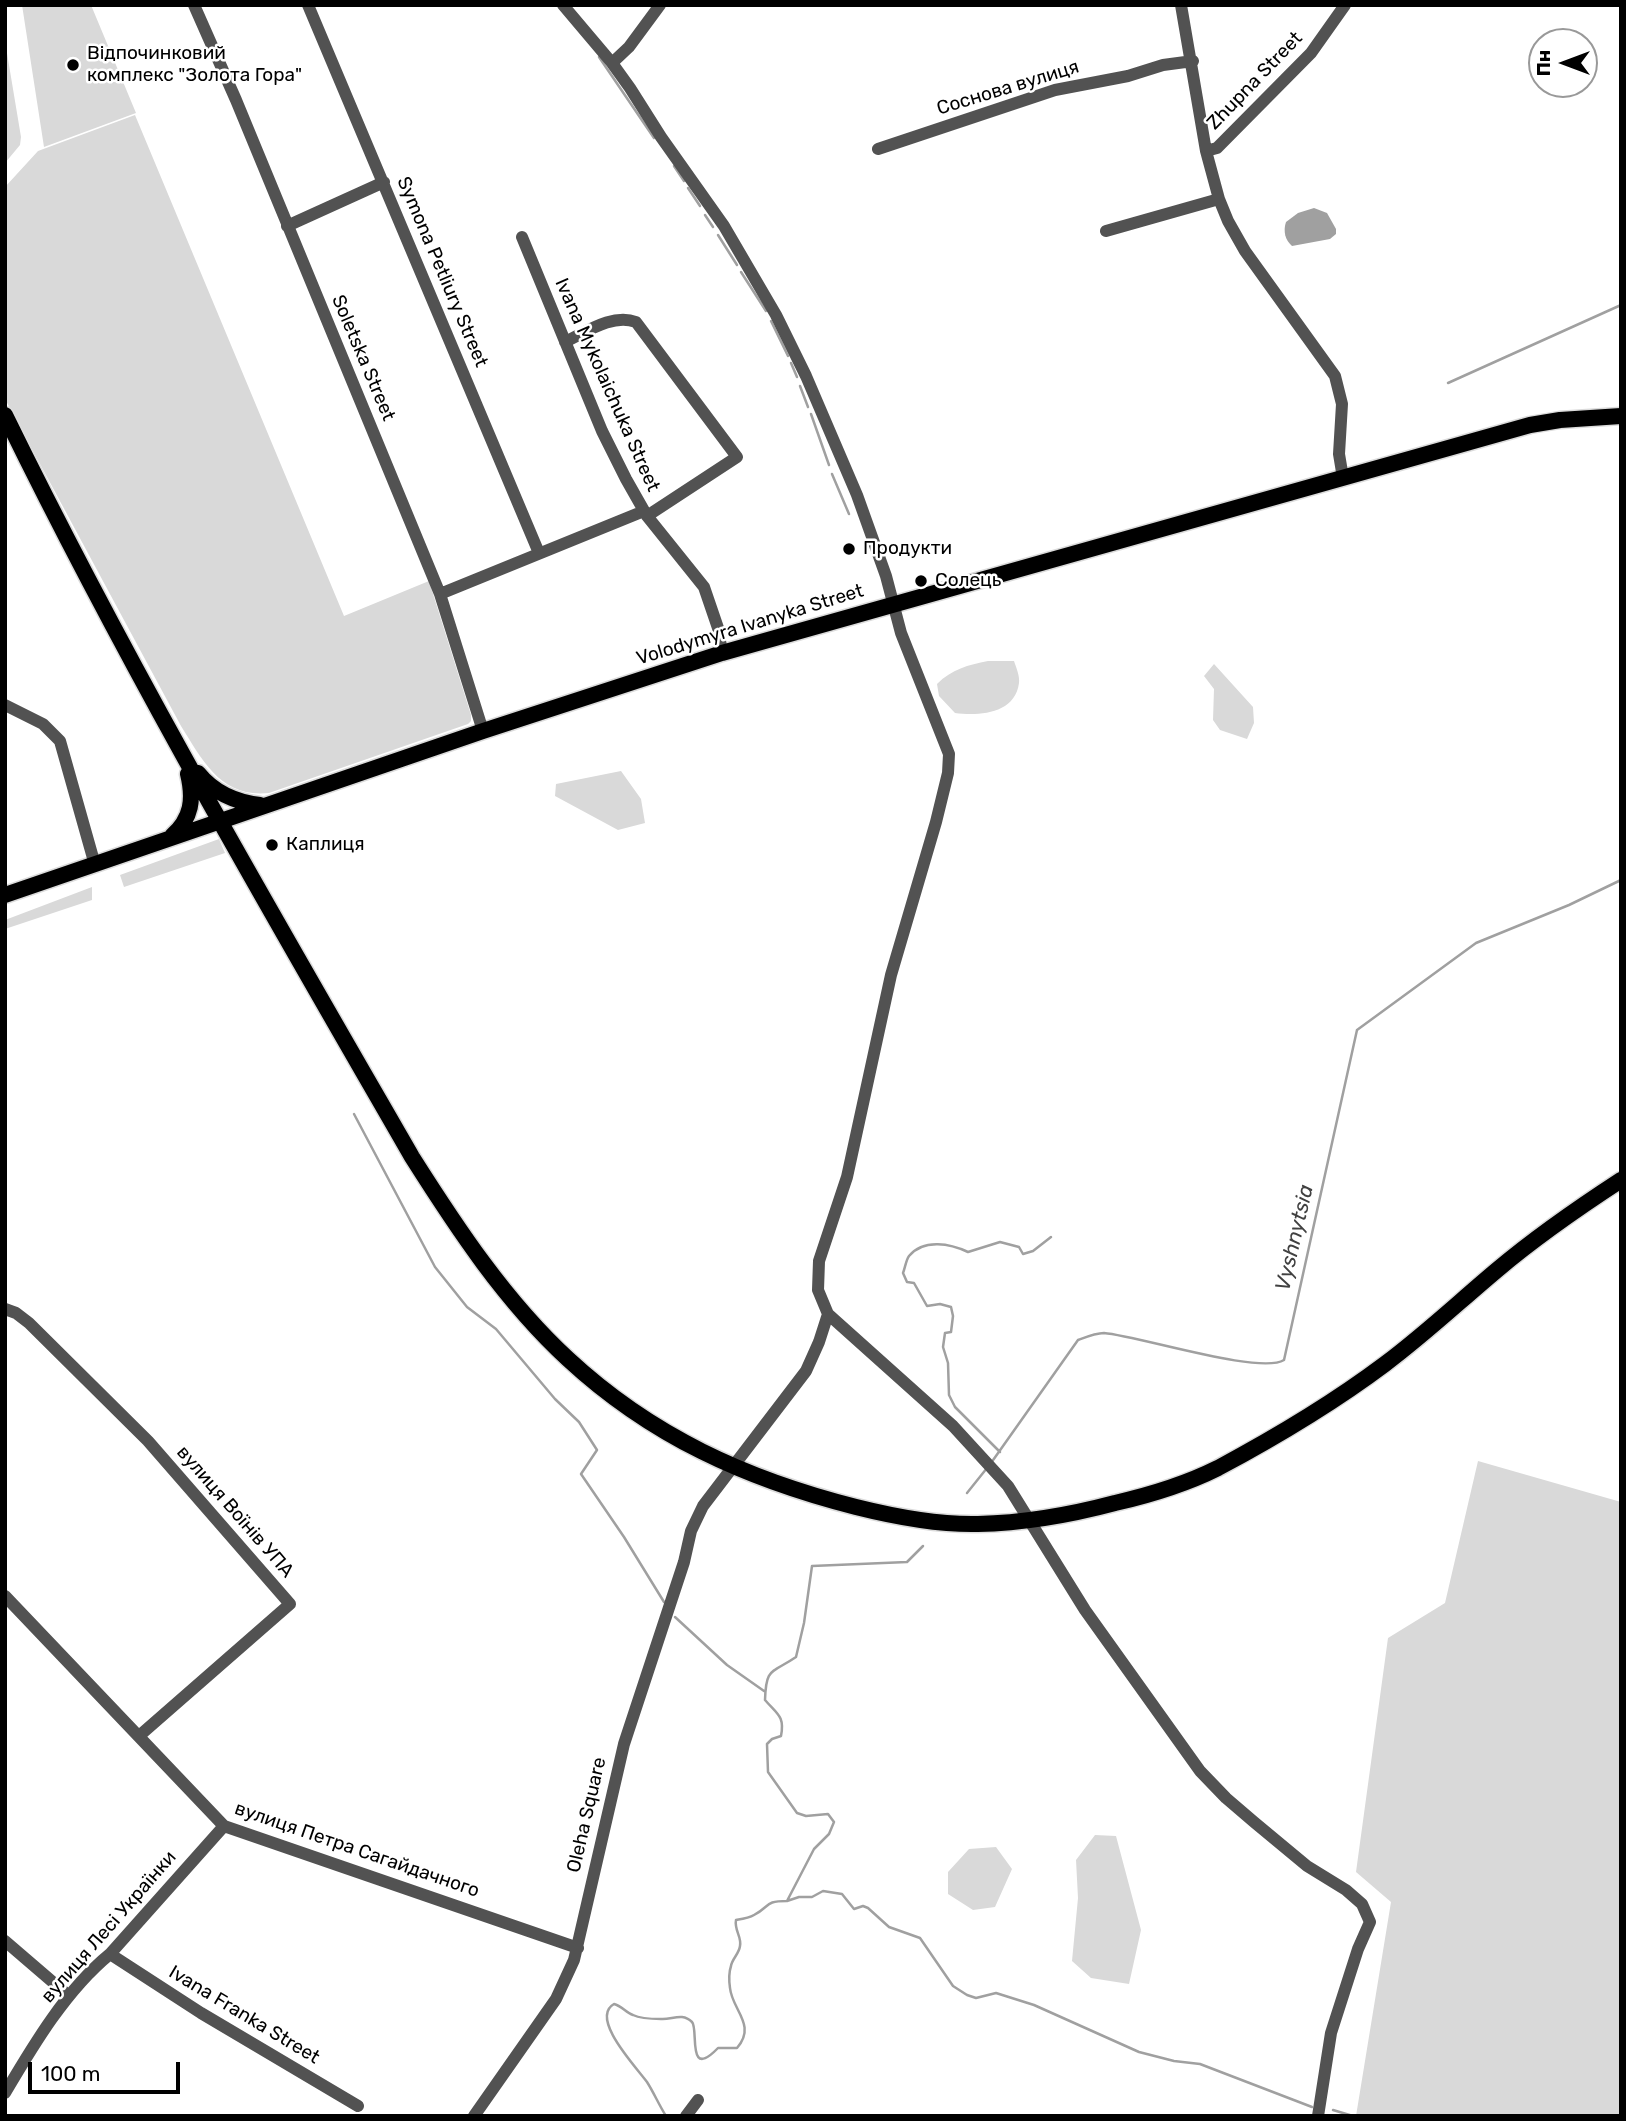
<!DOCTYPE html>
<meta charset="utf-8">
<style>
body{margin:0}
#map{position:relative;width:1626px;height:2121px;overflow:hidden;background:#fff;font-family:Rubik,sans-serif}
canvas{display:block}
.frame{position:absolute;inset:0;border:7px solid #000;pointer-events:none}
.north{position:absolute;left:1528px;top:28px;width:70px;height:70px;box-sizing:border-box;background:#fff;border:2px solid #999;border-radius:50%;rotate:270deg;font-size:19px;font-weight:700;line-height:28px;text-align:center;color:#000}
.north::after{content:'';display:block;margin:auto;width:24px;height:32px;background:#000;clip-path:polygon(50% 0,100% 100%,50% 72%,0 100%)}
.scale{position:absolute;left:28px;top:2062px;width:152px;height:32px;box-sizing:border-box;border:4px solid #000;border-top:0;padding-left:9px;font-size:21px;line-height:24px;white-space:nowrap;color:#000;-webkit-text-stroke:5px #fff;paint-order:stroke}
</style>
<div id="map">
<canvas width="1626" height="2121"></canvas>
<div class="frame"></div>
<div class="north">Пн</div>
<div class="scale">100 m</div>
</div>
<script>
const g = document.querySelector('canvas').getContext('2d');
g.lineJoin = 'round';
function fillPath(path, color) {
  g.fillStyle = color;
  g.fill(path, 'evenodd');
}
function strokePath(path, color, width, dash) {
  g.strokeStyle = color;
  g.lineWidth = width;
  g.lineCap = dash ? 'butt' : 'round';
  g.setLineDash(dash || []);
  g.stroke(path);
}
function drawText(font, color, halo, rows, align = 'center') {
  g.font = font + ' Rubik,sans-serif';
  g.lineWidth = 5;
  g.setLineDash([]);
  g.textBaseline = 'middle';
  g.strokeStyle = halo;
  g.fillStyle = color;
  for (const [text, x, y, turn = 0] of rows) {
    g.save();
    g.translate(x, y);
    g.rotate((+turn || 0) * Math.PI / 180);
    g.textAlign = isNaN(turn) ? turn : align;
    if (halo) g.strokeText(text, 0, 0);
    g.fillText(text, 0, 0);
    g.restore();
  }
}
fillPath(new Path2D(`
 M22,5H91L136,113L44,147Z
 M5,41L21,137L20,145L5,163Z
 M135,115L344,616L429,581L471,715V721L468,724L269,793C221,798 203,761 181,726L5,399V187L38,151Z
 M988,661H1014C1016,667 1020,676 1019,683C1015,714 979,716 955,713L939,696L937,684C952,669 968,665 988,661Z
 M1214,664L1253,707L1254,723L1247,739L1220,730L1213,720L1214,689L1204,676Z
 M621,771L641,799L645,823L618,830L555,796L556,784Z
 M219,839L225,853L124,887L120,875Z
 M92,887V900L5,929V920Z
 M1478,1461L1621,1502V2116H1356L1391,1902L1356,1872L1388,1638L1445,1603Z
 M1095,1835L1116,1836L1141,1930L1129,1984L1091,1978L1072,1961L1078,1898L1076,1860Z
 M996,1847L1012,1869L995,1907L973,1910L948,1894V1872L969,1849Z`), '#d9d9d9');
fillPath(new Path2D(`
 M1314,208L1327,213L1336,229V234L1330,239L1292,246C1285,240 1283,231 1286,222L1298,213Z`), '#a0a0a0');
strokePath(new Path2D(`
 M599,57L654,138
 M674,166L684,181
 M688,188L700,206
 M705,215L713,227
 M718,235L737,265
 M741,272L766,311
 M771,321L788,356
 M791,363L797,377
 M1448,383L1621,305
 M800,386L808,407
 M811,414L829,465
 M832,474L849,514
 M354,1114L435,1267L467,1307L496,1329L555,1399L579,1422L597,1450L581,1474L624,1537L664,1602
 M1000,1452L955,1407L949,1395L948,1363L943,1347L945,1333L951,1332L953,1316L951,1307L940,1304L927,1306L914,1283L907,1282L903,1273C905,1268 906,1260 909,1256C924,1238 951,1244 968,1252L1000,1242L1019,1247L1023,1254L1033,1251L1051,1237
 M991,1463L1078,1340C1086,1337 1096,1333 1104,1333C1139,1336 1260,1375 1284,1360L1357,1030L1476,943L1569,905L1621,880
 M967,1493L987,1468
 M675,1617L727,1665L764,1691
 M787,1901L799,1897H812L823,1891L842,1894L854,1909L863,1906L868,1908L889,1927L920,1938L953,1986L967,1995L976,1998L996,1993L1034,2005L1139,2052L1174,2061L1200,2064L1312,2107
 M1333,2110L1353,2116
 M666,2116C659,2105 654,2093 647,2082C637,2068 589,2018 614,2004C622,2006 626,2013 633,2015C641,2019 652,2019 661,2019C672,2020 682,2012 692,2022C699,2029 686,2081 718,2048H737C757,2025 732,2010 730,1988C729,1981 729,1972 731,1966C732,1959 739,1954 740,1946C742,1937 734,1930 736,1920C742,1919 749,1918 754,1915C771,1906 764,1901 787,1901L814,1849L829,1834L834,1822L828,1814L806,1816L797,1813L768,1772L767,1744L772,1739L781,1736C785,1716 777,1714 765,1700C766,1667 771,1674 796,1657L804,1623L812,1566L907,1562L923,1546`), '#a0a0a0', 2.5);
const major = new Path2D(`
 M5,415C129,669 271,912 412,1157C457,1228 505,1301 568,1359C651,1436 746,1479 856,1507C896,1517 937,1525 978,1524C1025,1523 1070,1515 1115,1503C1150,1495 1186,1484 1218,1468C1276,1437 1333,1403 1385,1364C1424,1335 1460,1301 1497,1270C1536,1237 1578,1208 1621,1180
 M198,773C214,793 235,802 260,805
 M172,836C192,818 194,799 188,774
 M5,895L483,731L722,653L1530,425L1560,420L1621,416`);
strokePath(major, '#dbdbdb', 19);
strokePath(new Path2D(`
 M194,5L236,100L440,594L483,731
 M308,5L539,553
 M563,5L612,63L630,88L661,137L724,226L776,315L806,376L857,495L886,576L901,633L949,754L948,773L936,822L891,975L847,1177L819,1261L818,1290L828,1314L953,1426L1008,1486L1085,1610L1200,1771L1226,1798L1254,1822L1307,1866L1346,1890L1362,1904L1370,1922L1358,1949L1331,2033L1318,2116
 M1181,5L1206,151L1219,199L1228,221L1245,251L1335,376L1342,404L1339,454L1343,478
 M612,63L629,47L660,5
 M878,149L1055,90L1128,76L1163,65L1193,61
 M1206,151L1217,148L1311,53L1345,5
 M287,226L384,182
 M1106,231L1219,199
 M522,237L602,431L626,479L647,516L704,587L718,628L722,653
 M565,342C586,332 613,313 636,322L737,457L647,516
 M440,594L644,511
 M5,705L43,724L60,741L95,865
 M5,1309L16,1313L29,1323L148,1441L290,1604L139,1736
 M5,1596L224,1826L578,1948
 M5,1941L69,1996
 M110,1954L201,2013L358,2106
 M5,2093C34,2044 66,1990 110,1954L224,1826
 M474,2116L556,1999L574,1960L624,1744L684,1562L691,1531L703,1506L806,1371L819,1342L828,1314
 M686,2116L698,2100`), '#525252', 12);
strokePath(major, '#000', 16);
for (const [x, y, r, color] of [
 [73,65,7,"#000"],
 [849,549,7,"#000"],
 [921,581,7,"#000"],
 [272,845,7,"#000"]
]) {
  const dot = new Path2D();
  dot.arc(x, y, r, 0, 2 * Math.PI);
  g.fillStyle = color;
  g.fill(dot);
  strokePath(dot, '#fff', 2.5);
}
drawText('19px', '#000', '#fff', [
 ["Відпочинковий",87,54],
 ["комплекс \"Золота Гора\"",87,76],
 ["Продукти",863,549],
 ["Солець",935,581],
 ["Каплиця",286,845]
], 'left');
drawText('19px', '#000', '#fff', [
 ["Zhupna Street",1255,81,-46],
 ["Соснова вулиця",1008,88,-17],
 ["Symona Petliury Street",442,272,67],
 ["Soletska Street",363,358,67],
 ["Ivana Mykolaichuka Street",607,385,66],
 ["Volodymyra Ivanyka Street",750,625,-17],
 ["вулиця Воїнів УПА",235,1512,49],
 ["Oleha Square",587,1815,-77],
 ["вулиця Петра Сагайдачного",357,1850,19],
 ["вулиця Лесі Українки",109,1927,-49],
 ["Ivana Franka Street",244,2015,31]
]);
drawText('italic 21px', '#414141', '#fff', [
 ["Vyshnytsia",1295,1238,-77]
]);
</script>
